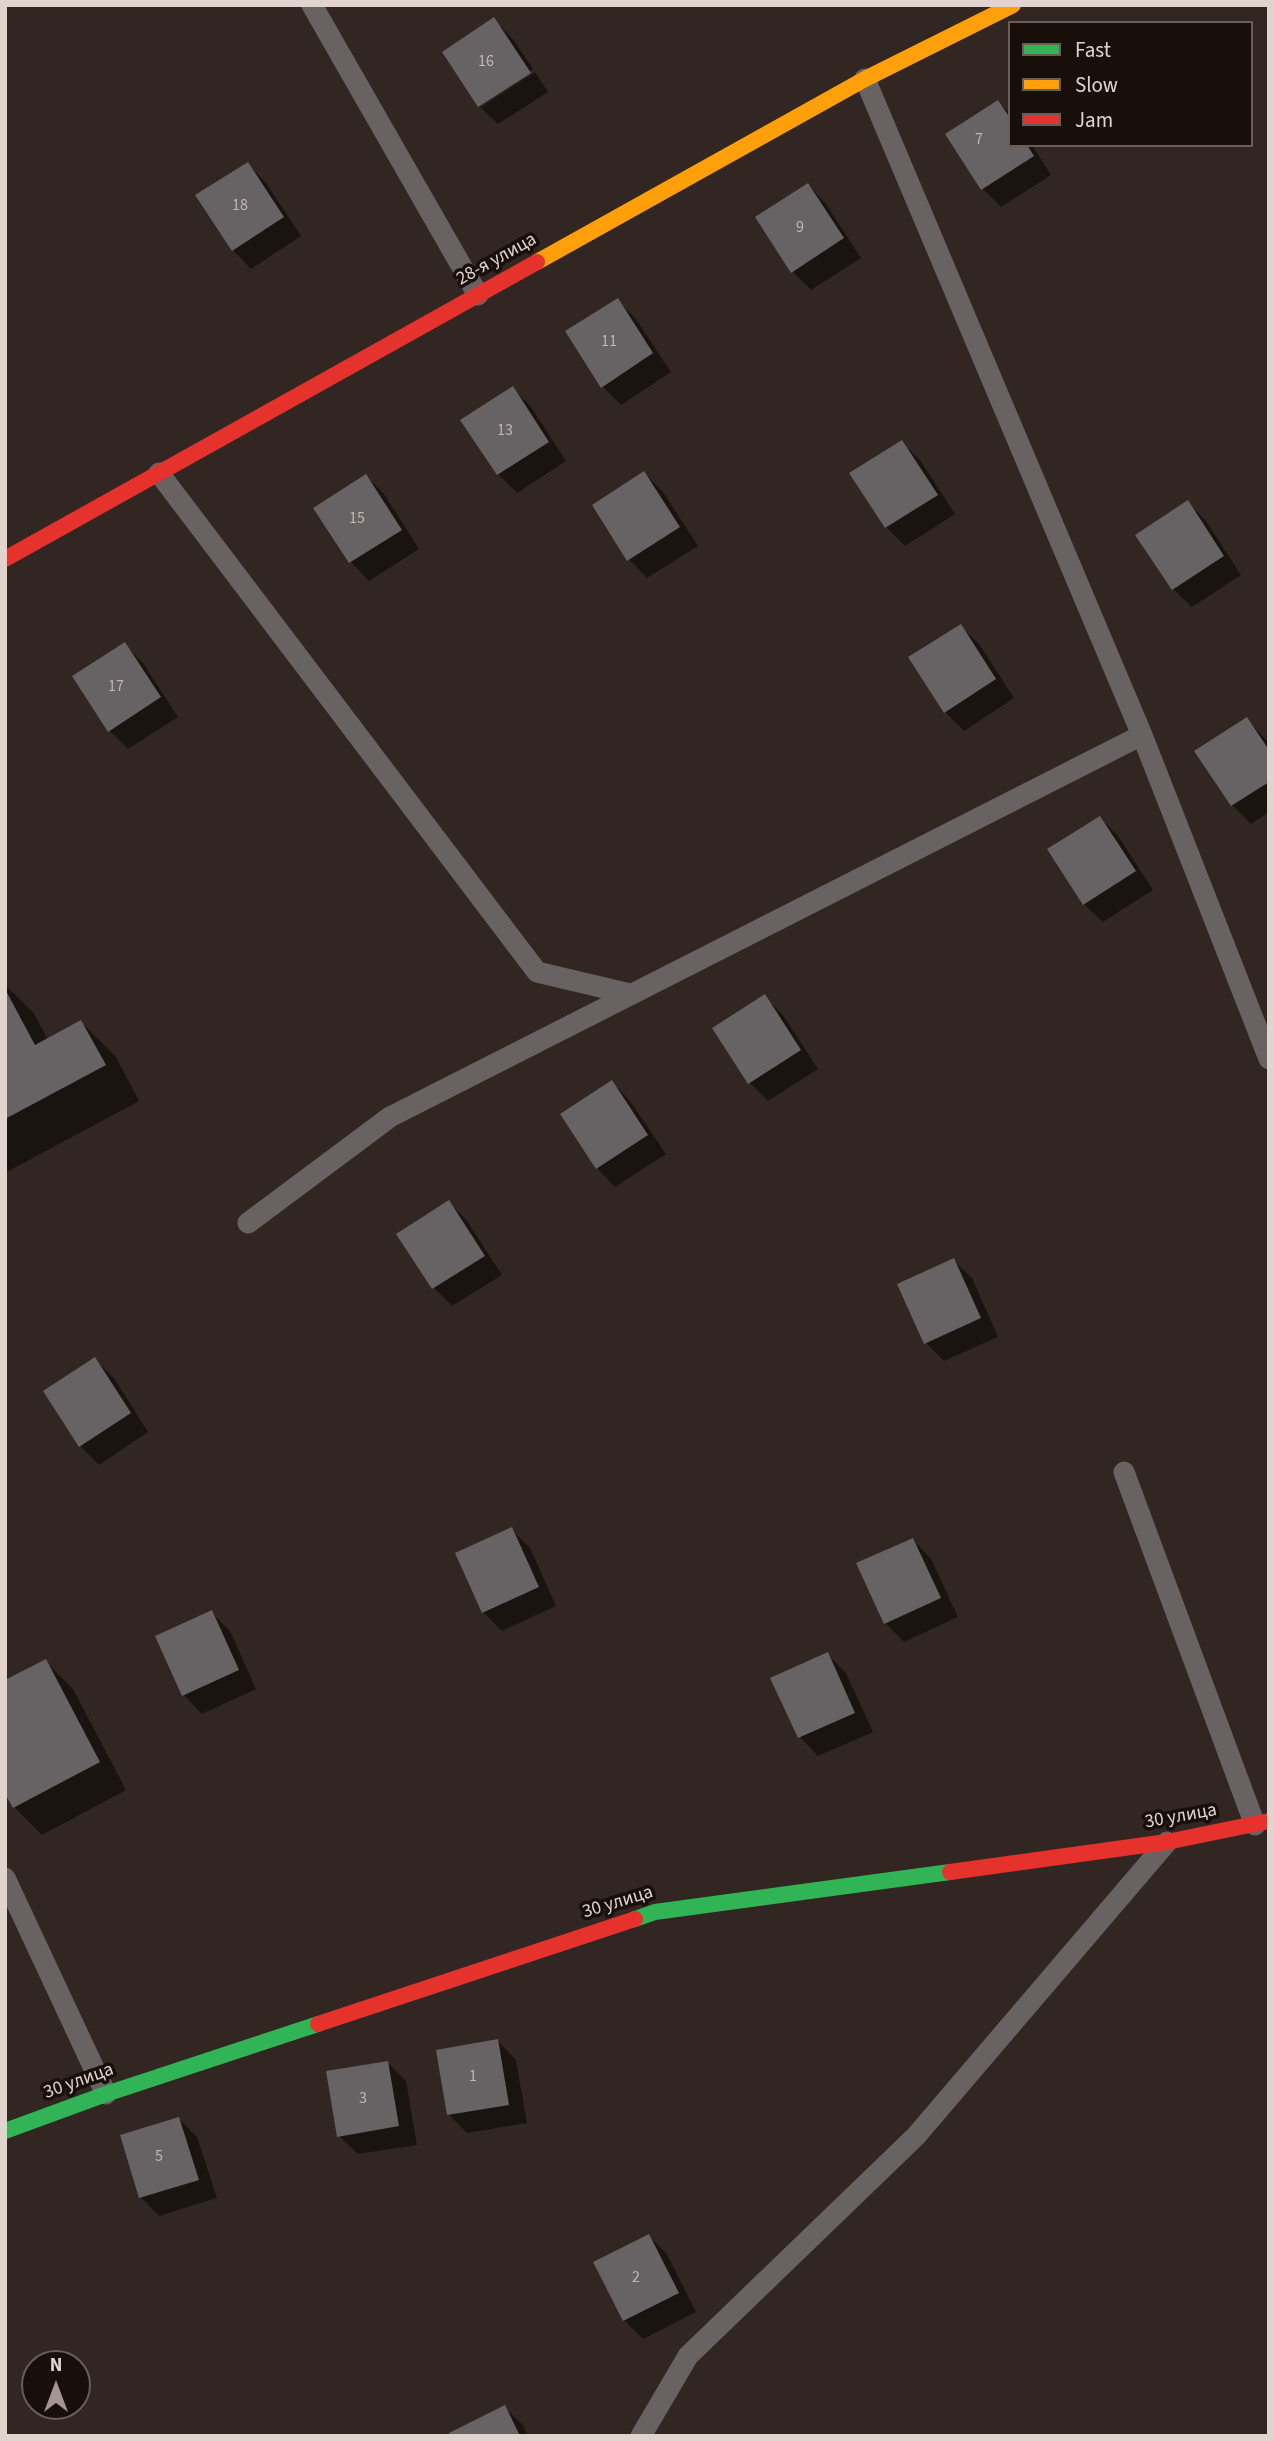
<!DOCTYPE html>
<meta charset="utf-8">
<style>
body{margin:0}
#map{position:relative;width:1274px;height:2441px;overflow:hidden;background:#312621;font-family:"Source Sans 3",sans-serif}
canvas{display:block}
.frame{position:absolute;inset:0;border:7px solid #e1d3cd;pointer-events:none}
.legend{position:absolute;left:1008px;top:21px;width:245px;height:126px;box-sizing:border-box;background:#180f0b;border:2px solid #685d59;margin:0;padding:9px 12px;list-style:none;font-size:21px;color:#e1d3cd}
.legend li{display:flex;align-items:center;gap:14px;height:35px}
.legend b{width:35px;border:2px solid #685d59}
.north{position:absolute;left:21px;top:2350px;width:70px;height:70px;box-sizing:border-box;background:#180f0b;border:2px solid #685d59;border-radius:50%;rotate:0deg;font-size:19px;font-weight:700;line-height:28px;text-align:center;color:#e1d3cd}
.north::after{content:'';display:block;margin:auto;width:24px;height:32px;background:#a39691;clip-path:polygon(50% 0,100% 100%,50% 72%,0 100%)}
</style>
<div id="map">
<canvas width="1274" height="2441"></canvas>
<div class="frame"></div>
<ul class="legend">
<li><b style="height:9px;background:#30b455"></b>Fast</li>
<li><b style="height:9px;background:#ff9f0a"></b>Slow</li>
<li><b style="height:9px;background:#e5322d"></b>Jam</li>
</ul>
<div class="north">N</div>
</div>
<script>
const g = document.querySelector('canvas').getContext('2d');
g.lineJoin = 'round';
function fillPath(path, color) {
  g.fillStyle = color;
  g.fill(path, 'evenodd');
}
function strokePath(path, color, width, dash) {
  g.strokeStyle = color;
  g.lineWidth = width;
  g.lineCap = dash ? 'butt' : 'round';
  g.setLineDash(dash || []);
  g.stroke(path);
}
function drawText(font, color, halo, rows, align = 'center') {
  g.font = font + ' "Source Sans 3",sans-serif';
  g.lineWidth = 7;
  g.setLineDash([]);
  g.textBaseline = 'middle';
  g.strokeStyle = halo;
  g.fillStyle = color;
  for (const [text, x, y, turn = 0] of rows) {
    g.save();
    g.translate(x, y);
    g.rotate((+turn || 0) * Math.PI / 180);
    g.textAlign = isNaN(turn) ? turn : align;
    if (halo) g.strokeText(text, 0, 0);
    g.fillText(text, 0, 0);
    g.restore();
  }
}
fillPath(new Path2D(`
 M494,20L512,38L533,69L481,103V107L535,72L548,92L498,124L479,106Z
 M998,102L1010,114V145H1032L1051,175L1001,207L983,189Z
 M248,164L266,183L301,236L251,269L233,250Z
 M808,185L826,204L861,258L811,290L793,272Z
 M617,300L636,319L671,372L621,405L602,386Z
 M513,388L531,407L566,461L517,493L498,474Z
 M901,442L920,460L955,514L905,546L886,527L851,474Z
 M644,473L663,492L698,546L647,578L629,559Z
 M366,476L384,494L419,549L369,581L351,562L315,508Z
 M1188,503L1206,521L1241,575L1192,607L1173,589Z
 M960,626L979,644L1014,698L964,731L945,712Z
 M124,644L143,663L178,717L128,749L110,731Z
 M1247,719L1269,743V812L1251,824L1232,805Z
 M1100,818L1118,836L1153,890L1103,922L1084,904Z
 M5,985L33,1012L48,1040L81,1022L116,1057L139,1101L5,1173Z
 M765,997L783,1015L818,1069L768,1101L750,1083Z
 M612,1082L630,1101L666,1154L615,1187L597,1168Z
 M449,1202L467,1221L502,1275L452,1306L434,1288Z
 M953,1260L972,1278L998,1337L944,1361L926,1343Z
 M95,1360L114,1378L148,1432L99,1465L80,1446Z
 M511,1529L530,1548L556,1606L502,1631L483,1612Z
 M913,1540L931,1559L958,1617L904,1642L885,1623Z
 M211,1612L230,1631L256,1689L202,1714L184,1695Z
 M827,1654L846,1673L873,1732L818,1756L800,1737L773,1679Z
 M45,1661L73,1689L126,1790L42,1835L14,1807Z
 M498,2041L516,2060L527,2123L467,2133L449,2115Z
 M388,2063L406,2081L417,2145L358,2154L339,2136Z
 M179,2119L197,2137L217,2198L159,2216L141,2197Z
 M649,2236L667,2254L696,2312L643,2339L624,2320Z
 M504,2407L523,2425L528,2436H452Z`), '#0007');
fillPath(new Path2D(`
 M494,17L531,73L478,107L442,52Z
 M998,100L1010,118V145H1027L1034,156L981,190L945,134Z
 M248,162L284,217L232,251L195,195Z
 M808,183L844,238L791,273L755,217Z
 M618,298L653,353L601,388L565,331Z
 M513,386L549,442L497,475L460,420Z
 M902,440L938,495L885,528L849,473Z
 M644,471L680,527L627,561L592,505Z
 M366,474L402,530L349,563L313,508Z
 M1188,500L1224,556L1172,590L1135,535Z
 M961,624L996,679L944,713L908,657Z
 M125,642L161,697L108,732L72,676Z
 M1247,717L1269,750V782L1231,806L1194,751Z
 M1100,816L1136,871L1083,905L1047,849Z
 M5,989L35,1045L81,1020L106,1065L5,1119Z
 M765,994L801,1050L748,1084L712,1028Z
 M612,1080L648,1135L596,1169L560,1114Z
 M449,1200L485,1256L432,1289L396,1234Z
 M954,1258L981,1318L924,1344L897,1284Z
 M95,1357L131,1413L79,1447L43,1391Z
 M512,1527L539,1587L482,1613L455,1553Z
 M913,1538L941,1598L884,1624L856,1563Z
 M212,1610L239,1670L182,1696L155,1636Z
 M828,1652L855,1713L798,1738L770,1678Z
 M46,1659L100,1762L13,1808L5,1794V1680Z
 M498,2039L509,2105L447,2115L436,2050Z
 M388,2061L399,2126L337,2137L326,2071Z
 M179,2117L199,2180L139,2198L120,2135Z
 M649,2234L679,2293L623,2321L593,2262Z
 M505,2405L520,2436H450L449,2433Z`), '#676264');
strokePath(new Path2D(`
 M312,5L478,295
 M865,79L1142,735L1269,1059
 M159,473L537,972L630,994
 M248,1223L390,1117L1142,735
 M1124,1472L1255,1825
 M5,1878L106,2094
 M641,2436L688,2356L916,2136L1167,1842`), '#686262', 21);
strokePath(new Path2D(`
 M635,1919L655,1912L950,1872
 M5,2131L106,2094L318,2024`), '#30b455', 16);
strokePath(new Path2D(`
 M537,262L865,79L1013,5`), '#ff9f0a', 16);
strokePath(new Path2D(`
 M5,559L537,262
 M950,1872L1167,1842L1269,1821
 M318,2024L635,1919`), '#e5322d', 16);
drawText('16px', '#c2b7b3', null, [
 ["16",486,62],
 ["7",979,140],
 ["18",240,206],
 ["9",800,228],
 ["11",609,342],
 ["13",505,431],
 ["15",357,519],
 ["17",116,687],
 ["1",473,2077],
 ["3",363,2099],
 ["5",159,2157],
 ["2",636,2278]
]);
drawText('19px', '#e1d3cd', '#180f0b', [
 ["28-я улица",497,260,-29],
 ["30 улица",1181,1817,-10],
 ["30 улица",618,1903,-17],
 ["30 улица",79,2082,-20]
]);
</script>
